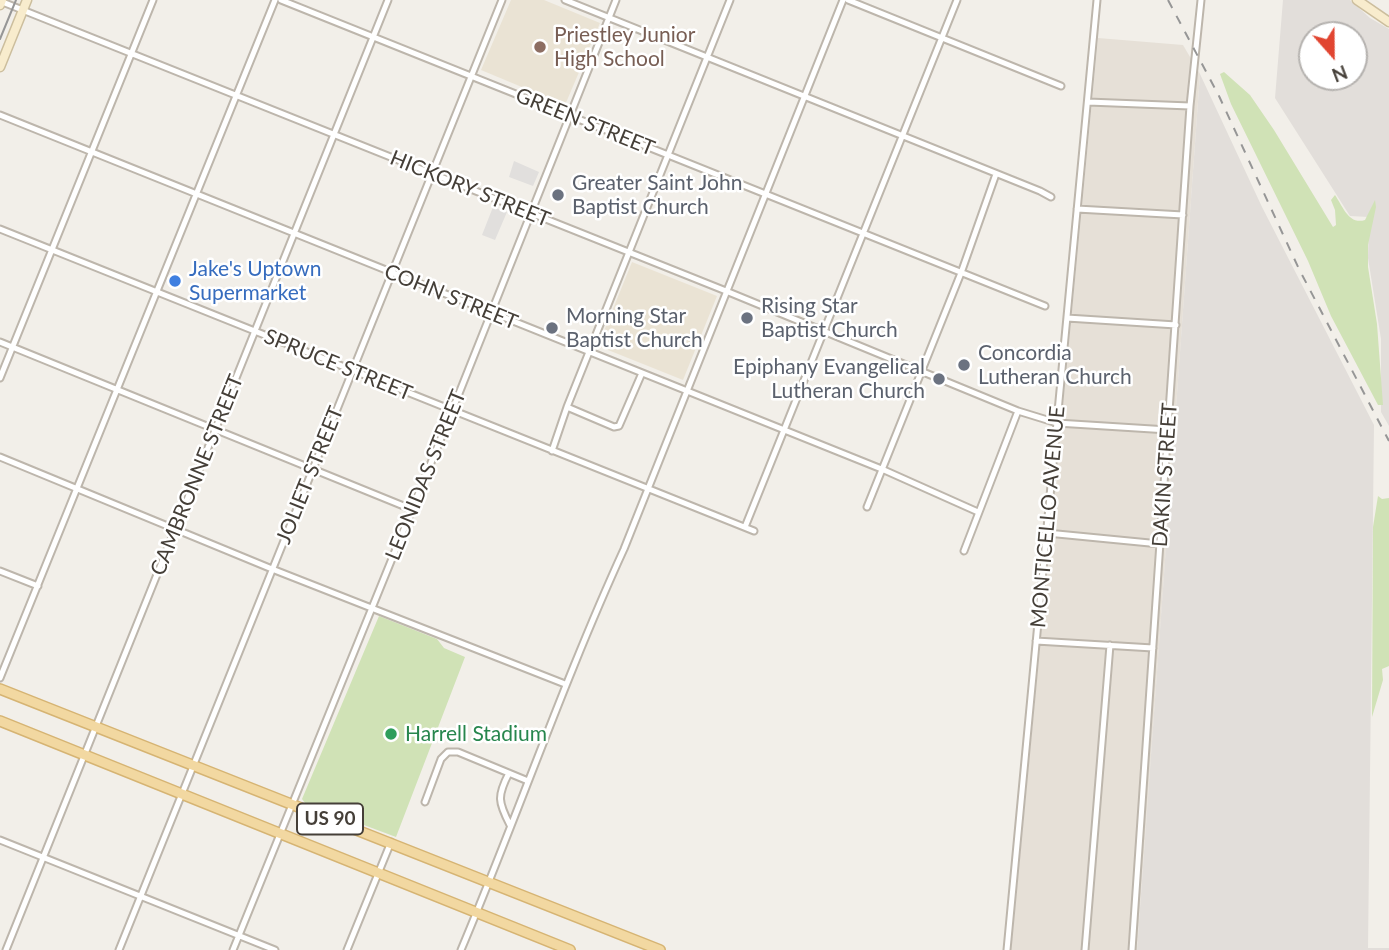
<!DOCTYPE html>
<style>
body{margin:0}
#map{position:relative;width:1389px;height:950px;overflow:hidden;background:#f2efe9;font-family:Lato,sans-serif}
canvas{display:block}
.north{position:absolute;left:1298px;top:21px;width:70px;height:70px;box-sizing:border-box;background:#fff;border:2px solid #b5b2af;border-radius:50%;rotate:159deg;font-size:19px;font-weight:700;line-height:28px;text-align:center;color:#453f38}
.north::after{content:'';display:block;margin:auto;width:24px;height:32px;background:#e14531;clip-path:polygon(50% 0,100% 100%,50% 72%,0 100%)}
</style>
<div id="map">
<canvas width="1389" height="950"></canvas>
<div class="north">N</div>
</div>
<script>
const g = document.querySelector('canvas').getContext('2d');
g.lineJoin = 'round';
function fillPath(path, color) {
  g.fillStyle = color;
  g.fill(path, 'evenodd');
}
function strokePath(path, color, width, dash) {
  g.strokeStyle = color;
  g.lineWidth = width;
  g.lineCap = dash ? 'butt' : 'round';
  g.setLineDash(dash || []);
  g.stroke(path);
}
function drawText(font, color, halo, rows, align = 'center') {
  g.font = font + ' Lato,sans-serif';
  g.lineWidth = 5;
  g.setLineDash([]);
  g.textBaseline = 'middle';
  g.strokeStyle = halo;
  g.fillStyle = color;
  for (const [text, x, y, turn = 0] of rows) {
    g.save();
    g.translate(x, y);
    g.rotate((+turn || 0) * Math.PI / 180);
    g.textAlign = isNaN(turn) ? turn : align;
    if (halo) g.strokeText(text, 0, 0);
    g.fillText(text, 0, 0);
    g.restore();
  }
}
fillPath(new Path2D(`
 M1098,38L1183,45L1200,74L1137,950H1011Z`), '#e6e0d7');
fillPath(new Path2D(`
 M1283,0H1350L1370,18L1389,29V426L1381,412V339L1368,258L1369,217L1350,216L1275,98ZM1312,35H1354V77H1312Z
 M1200,74L1262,207L1374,425L1368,948H1389V950H1137Z`), '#e2deda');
fillPath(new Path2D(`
 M511,0H544L600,23L565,105L481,70Z
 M632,262L717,296L683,380L598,346Z`), '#eae3d4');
fillPath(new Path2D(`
 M1224,72L1250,95L1274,130L1333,227L1336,225L1335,210L1331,200L1335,195C1343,207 1349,225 1365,220L1375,200L1376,207L1368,245V267L1377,324L1383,405H1378L1331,316L1308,261L1231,104L1220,74Z
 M1378,496L1382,499L1389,498V666L1382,669L1383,680L1372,717L1373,527Z
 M379,616L437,639L444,648L465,657L396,837L305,803L302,799Z`), '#d0e2b6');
fillPath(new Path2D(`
 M514,161L539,172L533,186L509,177Z
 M493,207L507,212L495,240L482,235Z`), '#e1dfdd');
const street = new Path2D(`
 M281,0L1045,306
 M565,0L1040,191L1051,197
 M848,0L1061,86
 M0,1L726,291L1018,411L1057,423L1168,430
 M1088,102L1190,106
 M0,115L884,470L978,512
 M1077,209L1183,215
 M0,229L754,531
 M1067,318L1176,325
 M0,342L411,509
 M0,378L153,0
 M567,407L614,427L619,426L642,373
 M552,451L567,407L730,0
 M0,457L272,569L565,684
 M867,507L961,273L996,174
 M745,527L957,0
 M1047,533L1160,544
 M964,551L1018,411
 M0,571L38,586
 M1036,641L1153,648
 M0,678L275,0
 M509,773C497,796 498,802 510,825
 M425,802L441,759L448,752H458L528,781
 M0,840L275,950
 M6,950L388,0
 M119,950L502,0
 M233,950L452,411L616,0
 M347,950L391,842
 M461,950C517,817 564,680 624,549L843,0
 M1007,950L1097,0
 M1085,950L1110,645
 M1132,950L1190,106L1201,0`);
const secondary = new Path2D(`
 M1357,0L1389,22
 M0,5L2,0
 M0,67L27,0`);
const primary = new Path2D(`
 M0,689L660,950
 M0,721L570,950`);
strokePath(street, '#bdb6ac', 9);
strokePath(secondary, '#ccbe9d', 11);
strokePath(primary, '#d6b473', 12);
strokePath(street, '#fff', 5);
strokePath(secondary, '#f8eccd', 8);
strokePath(primary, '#f2d8a1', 9);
strokePath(new Path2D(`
 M0,39L16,0`), '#969696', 2);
strokePath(new Path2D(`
 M1168,0L1219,96L1299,269L1389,441`), '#969696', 2, [9, 9]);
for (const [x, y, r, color] of [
 [540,47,7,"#8d6e63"],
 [558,195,7,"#6b7280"],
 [175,281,7,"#3f7fe0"],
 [747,318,7,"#6b7280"],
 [552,328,7,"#6b7280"],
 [964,365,7,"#6b7280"],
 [939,379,7,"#6b7280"],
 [391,734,7,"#2e9e5b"]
]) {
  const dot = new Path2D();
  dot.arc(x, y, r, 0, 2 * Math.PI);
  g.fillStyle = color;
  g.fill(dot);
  strokePath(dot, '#fff', 2.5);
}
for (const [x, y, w] of [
 [330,819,66]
]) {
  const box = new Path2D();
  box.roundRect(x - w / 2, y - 15.5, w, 31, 5);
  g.fillStyle = '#fff';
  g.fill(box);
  strokePath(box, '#453f38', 2);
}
drawText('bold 19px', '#453f38', null, [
 ["US 90",330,819]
]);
drawText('21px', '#785e54', '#fff', [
 ["Priestley Junior",554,35],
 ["High School",554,59]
], 'left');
drawText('21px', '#453f38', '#fff', [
 ["GREEN STREET",585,122,22],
 ["HICKORY STREET",470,189,22],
 ["COHN STREET",451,297,22],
 ["SPRUCE STREET",338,365,22],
 ["CAMBRONNE STREET",197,475,-68],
 ["JOLIET STREET",310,475,-68],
 ["LEONIDAS STREET",426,475,-68],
 ["DAKIN STREET",1165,475,-86],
 ["MONTICELLO AVENUE",1048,517,-85]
]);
drawText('21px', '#5b616d', '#fff', [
 ["Greater Saint John",572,183],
 ["Baptist Church",572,207],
 ["Rising Star",761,306],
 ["Baptist Church",761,330],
 ["Morning Star",566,316],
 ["Baptist Church",566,340],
 ["Concordia",978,353],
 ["Lutheran Church",978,377],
 ["Epiphany Evangelical",925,367,"right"],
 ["Lutheran Church",925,391,"right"]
], 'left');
drawText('21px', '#366cbe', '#fff', [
 ["Jake's Uptown",189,269],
 ["Supermarket",189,293]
], 'left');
drawText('21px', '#27864d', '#fff', [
 ["Harrell Stadium",405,734]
], 'left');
</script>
